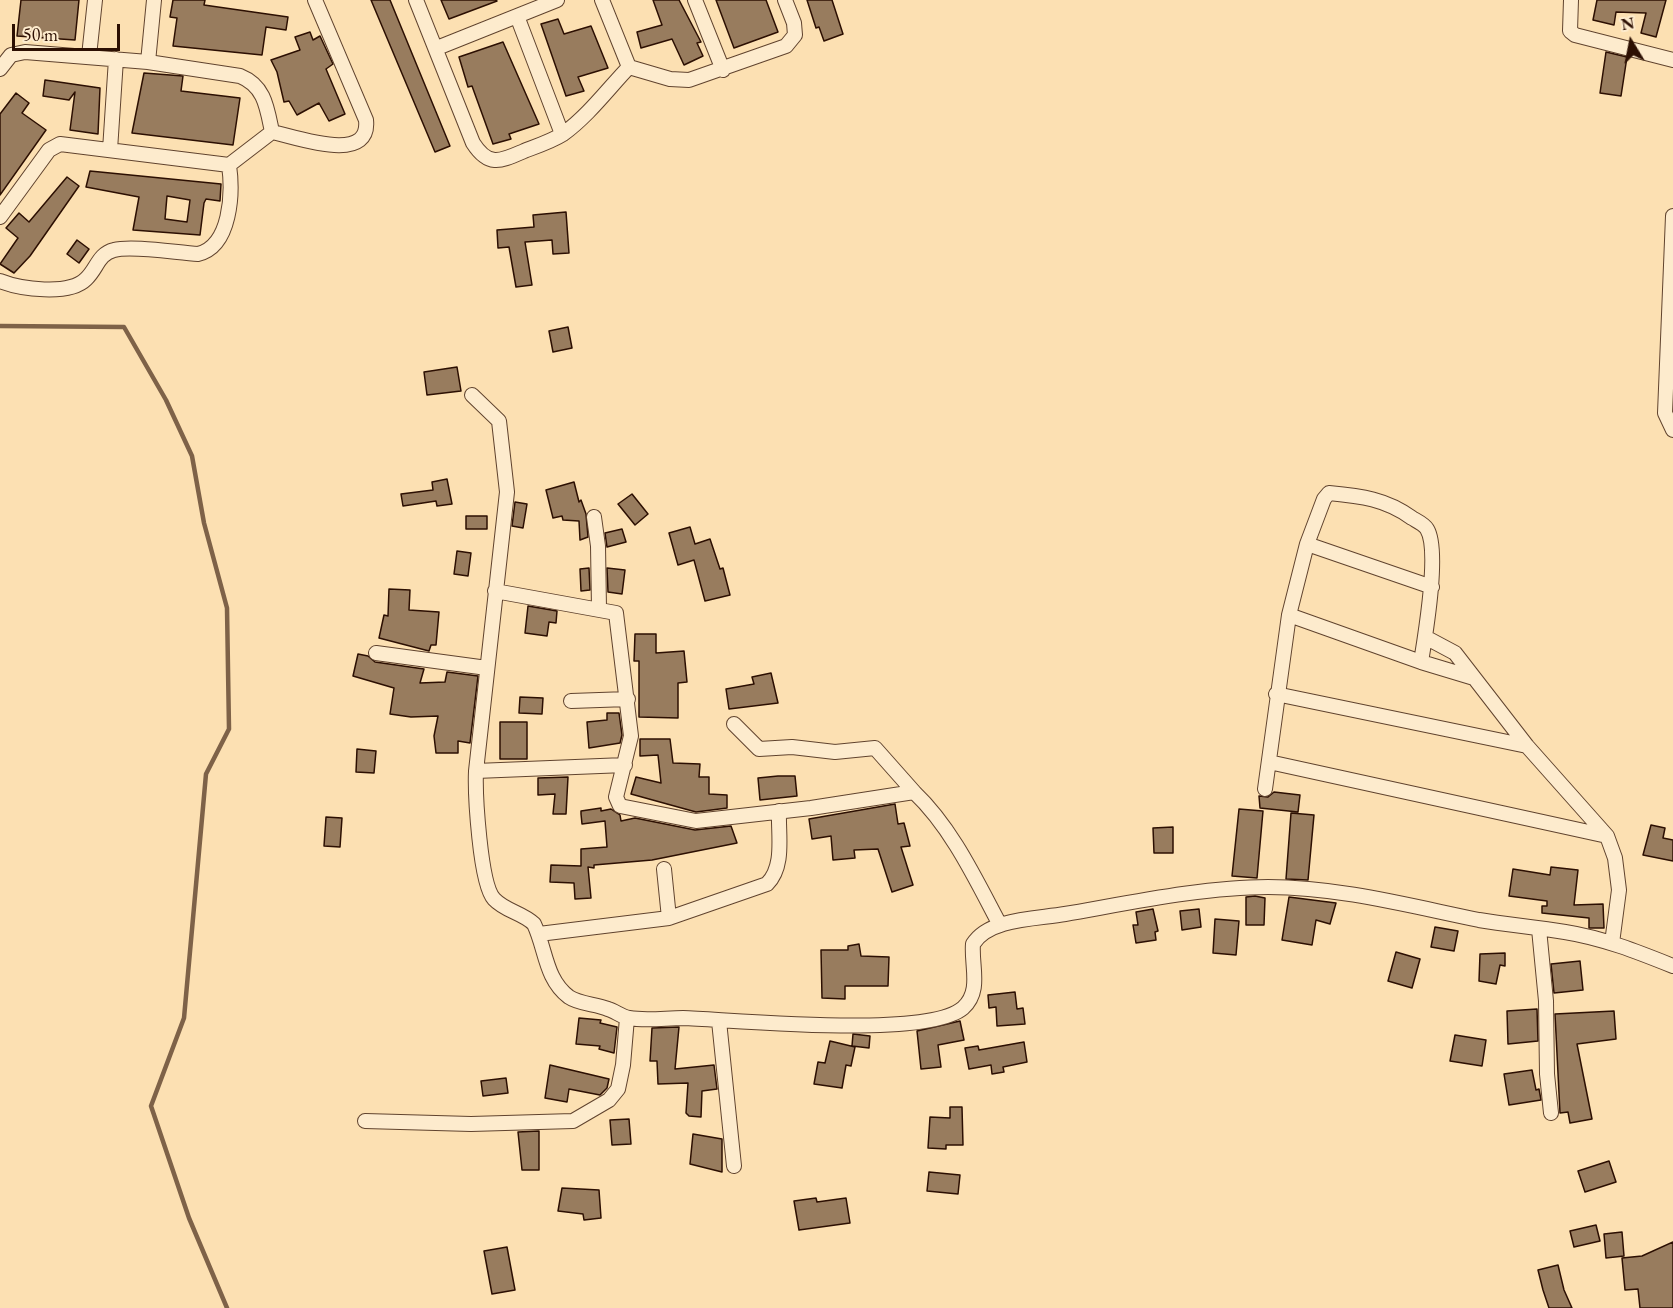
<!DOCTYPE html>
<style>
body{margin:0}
#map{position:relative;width:1673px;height:1308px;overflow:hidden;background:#fce0b2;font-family:"EB Garamond",serif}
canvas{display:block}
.north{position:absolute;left:1601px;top:12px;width:60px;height:60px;-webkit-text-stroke:4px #fdebcd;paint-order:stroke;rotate:350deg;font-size:16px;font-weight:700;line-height:24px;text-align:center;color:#2c0f02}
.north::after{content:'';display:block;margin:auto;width:21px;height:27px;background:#2c0f02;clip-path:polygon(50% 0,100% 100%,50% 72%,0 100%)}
.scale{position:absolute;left:12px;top:24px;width:108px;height:27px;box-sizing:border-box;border:3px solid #2c0f02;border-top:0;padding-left:8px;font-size:18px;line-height:21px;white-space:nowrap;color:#2c0f02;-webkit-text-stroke:4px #fdebcd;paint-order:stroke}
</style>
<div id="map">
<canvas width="1673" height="1308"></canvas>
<div class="north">N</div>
<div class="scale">50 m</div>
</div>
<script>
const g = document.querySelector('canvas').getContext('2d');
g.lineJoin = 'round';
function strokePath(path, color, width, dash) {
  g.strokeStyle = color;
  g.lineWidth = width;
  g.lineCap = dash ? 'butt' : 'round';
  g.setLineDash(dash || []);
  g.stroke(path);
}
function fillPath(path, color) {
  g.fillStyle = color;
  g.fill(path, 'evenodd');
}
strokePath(new Path2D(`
 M0,326L124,327L166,400L192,456L204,523L227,608L229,729L206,774L184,1018L151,1106L189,1218L227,1308`), '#7e6248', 4.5);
const building = new Path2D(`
 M21,0H79L75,40L17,36Z
 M173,0H205L204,5L288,17L286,30L266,27L262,55L173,46L177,18L170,17Z
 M371,0H390L450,146L435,152Z
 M441,0H496L497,1L449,19Z
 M653,0H679L701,42L697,43L703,56L684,65L672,39L641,48L637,32L662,25Z
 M716,0H766L778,32L734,48Z
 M807,0H832L843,34L824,41L819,27L816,28Z
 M1597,0H1666L1656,37L1641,33L1646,13L1616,12L1614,25L1593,20Z
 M558,19L564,34L591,26L608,68L578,77L584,91L566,96L541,24Z
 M310,32L313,40L320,36L333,64L326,69L345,114L329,121L319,103L297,115L289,101L284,102L277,72L271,60L300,50L295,37Z
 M503,42L539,124L509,134L511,139L493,144L472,86L468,87L459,57Z
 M1606,52L1627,57L1621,96L1600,93Z
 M144,73L183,76L181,91L240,98L233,145L132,133Z
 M45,80L100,88L98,134L70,130L75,92L69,100L43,96Z
 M16,93L29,103L22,113L46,130L0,195V114Z
 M90,171L221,184L220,201L206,199L204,203L200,235L133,230L139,197L86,187ZM167,196L190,200L187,222L165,219Z
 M67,177L79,186L30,256L14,273L0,264L18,238L6,228L19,213L29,222Z
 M566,212L569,253L553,254L552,240L525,242L532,285L516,287L509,247L498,248L497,230L534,227L533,215Z
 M77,240L89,249L79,263L67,254Z
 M568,327L572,348L553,352L549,331Z
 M457,367L461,391L427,395L424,372Z
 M447,479L452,504L437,506L436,501L403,506L401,494L433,490L432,482Z
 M574,482L579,502L581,500L586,514L588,537L580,540L579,521L563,520L562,516L553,518L546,490Z
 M632,494L648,514L635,525L618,504Z
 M515,502L527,504L523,528L512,526Z
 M466,516H487V529H466Z
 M690,527L695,544L710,539L720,569L723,568L730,595L705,601L694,560L678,565L669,533Z
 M622,529L626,542L607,547L605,533Z
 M457,551L471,553L468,576L454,574Z
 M589,568L590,590L581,591L580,569Z
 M607,568L625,570L622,594L608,592Z
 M389,589L410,590L409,610L439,612L436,645H431L429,651L379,638L384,615L388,616Z
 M528,606L557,611L556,623L549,622L547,636L525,633Z
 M635,634H656V653L684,651L687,682L678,683V718L639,717V661H634Z
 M358,654L368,656L375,662L424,669L420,683L445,682L447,672L478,676L470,743L458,741V753H436L434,736L438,716L411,717L390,714L394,688L353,676Z
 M771,673L778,703L729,709L726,689L754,684L752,677Z
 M520,697L543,698L542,714L519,713Z
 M607,713H619L622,735L620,743L589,748L587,722L607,720Z
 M500,722H527V759H500Z
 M640,739H670L673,763L700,764L699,777H709V794L727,795V808L696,812L631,794L636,777L661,783L658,755L640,756Z
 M357,749L376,751L374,773L356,772Z
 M778,776H795L797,796L760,800L758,778Z
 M568,777L566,814H553L555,794L538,795V778Z
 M1274,792L1300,795L1298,812L1260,808L1259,796L1268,797Z
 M895,804L898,824L904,823L910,846L901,847L913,885L892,892L878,849L854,850L855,858L833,860L831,836L812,839L809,819Z
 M601,808V811L611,809L620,815L621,821L635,818L695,830L731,826L737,843L652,860L594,865V868L588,867L591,898L575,899L574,883L550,882L551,865L581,866V849L607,847L605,821L582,824L581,814V811Z
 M1239,809L1263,811L1257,878L1232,876Z
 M1291,813L1314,815L1308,880L1286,879Z
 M326,817L342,818L340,847L324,846Z
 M1651,825L1665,828L1663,838L1673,840V861L1643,855Z
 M1173,827V853H1154L1153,828Z
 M1551,867L1578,870L1574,905L1603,904L1604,928H1589V918L1542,913V906H1547V901L1509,896L1513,869L1550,875Z
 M1255,896L1265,898L1264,925H1246V897Z
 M1289,897L1336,903L1330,924L1316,920L1312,945L1282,940Z
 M1153,909L1158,931L1155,932L1156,940L1136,943L1133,925H1138L1136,912Z
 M1199,909L1201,927L1182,930L1180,911Z
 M1215,919L1239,921L1236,955L1213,953Z
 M1435,927L1458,931L1454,951L1431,947Z
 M859,944L861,956L889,957L888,986H845V999L822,998L821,950H848V946Z
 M1396,952L1420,959L1412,988L1388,981Z
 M1505,953V966L1500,965L1496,984L1479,981L1480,954Z
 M1580,961L1583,990L1554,993L1551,964Z
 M1015,992L1017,1009L1023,1008L1025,1024L997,1026L996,1007L989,1008L988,995Z
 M1537,1009L1538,1041L1508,1044L1507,1011Z
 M1614,1011L1616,1039L1577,1044L1592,1119L1570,1123L1568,1112L1560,1113L1555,1014Z
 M579,1018L601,1020L600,1023L617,1027L614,1053L599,1049L600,1046L576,1044Z
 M960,1021L964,1040L938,1045L941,1067L921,1069L917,1031Z
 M679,1027L675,1069L714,1065L717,1089L702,1091L701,1117L689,1116L686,1113L688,1083L658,1084L657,1061H650L652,1028Z
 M853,1034L870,1036L869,1048L852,1046Z
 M1455,1035L1486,1040L1482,1066L1450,1061Z
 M830,1041L855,1047L851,1066L846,1065L842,1088L814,1084L818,1062L825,1063Z
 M1024,1042L1027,1062L1003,1067L1004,1072L992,1074L991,1065L969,1069L965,1048L978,1046L979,1050Z
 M550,1065L609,1079L607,1088L600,1095L569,1089L567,1102L545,1098Z
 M1532,1070L1536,1090L1539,1089L1541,1100L1509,1105L1504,1074Z
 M506,1078L508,1093L483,1096L481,1081Z
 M950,1107H962L963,1145H946V1149L928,1148L930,1117L950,1118Z
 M629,1119L631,1144L612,1145L610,1120Z
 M539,1131V1170H522L518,1132Z
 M693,1134L722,1139V1172L690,1164Z
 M1609,1161L1616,1182L1585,1192L1578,1171Z
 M929,1172L960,1175L958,1194L927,1191Z
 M562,1188L599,1190L601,1218L584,1220L583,1214L558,1211Z
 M816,1198L817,1202L846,1198L850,1223L799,1230L794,1201Z
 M1596,1225L1600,1241L1574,1247L1570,1231Z
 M1622,1232L1624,1256L1606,1258L1604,1234Z
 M1673,1242V1308H1640L1638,1289L1625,1290L1622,1258L1642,1256Z
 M507,1247L515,1290L492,1294L484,1251Z
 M1558,1265L1564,1290L1572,1308H1549L1543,1290L1538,1270Z`);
fillPath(building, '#987c5e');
strokePath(building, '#2c0f02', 1.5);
const minor = new Path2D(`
 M416,0L473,143C489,168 501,161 524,151C537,146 552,141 563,134C588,116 608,89 629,67
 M602,0L629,67L670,79L689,80L786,46L795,35L794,23L785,0
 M695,0L723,70
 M1571,0L1570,31L1575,35L1673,60
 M517,16L562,134
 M437,48L557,0
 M89,56L95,0
 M148,62L154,0
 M0,69L11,55L25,52L148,62L240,76C265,86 267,108 272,132
 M110,150L116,59
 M1673,216L1665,413L1673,430
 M0,217L49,150L60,144L229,165
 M0,281C20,289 69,296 86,279C97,269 98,254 114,250C132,245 178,253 198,254C231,246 233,193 229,165L272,132C296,137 371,165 366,120L315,0
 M472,395L499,421L507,492L476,771C475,794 480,884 494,899C505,911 523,913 534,924C546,949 545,979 569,997C579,1004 596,1004 608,1009C615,1011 622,1017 629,1018C646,1021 666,1018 683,1018C737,1020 927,1039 963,1008C982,991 971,966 973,944C989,918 1037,919 1065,914C1129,903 1204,887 1268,887C1339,887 1410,906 1479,920C1508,925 1536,927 1565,932C1603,938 1638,952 1673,966
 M594,517L598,546L599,608
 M1307,544L1432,587
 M495,591L616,613L631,736L616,797L620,806L696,821L811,808L914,792C952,828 976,880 1000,925
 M1289,615L1421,662L1474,678
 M1425,637L1455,653L1527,746L1607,836L1615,858L1619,890L1612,943
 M376,653L487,668
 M1276,694L1527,746
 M571,701L628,699
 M734,724L759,749L792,747L835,752L875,748L914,792
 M1269,762L1607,836
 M476,771L625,765
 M1265,789L1289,615L1307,544L1324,499L1329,493C1361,496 1386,499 1412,518C1417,521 1424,524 1427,529C1440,550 1425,637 1421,662
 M664,869L669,918
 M1539,929L1546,1001L1547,1074L1551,1113
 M539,934L669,918L767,884C785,866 778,835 779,811
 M719,1021L734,1166
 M365,1121L471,1124L573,1121L609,1100L618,1089L623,1065L627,1018`);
strokePath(minor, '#60432e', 16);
strokePath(minor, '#fdebcd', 14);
</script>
